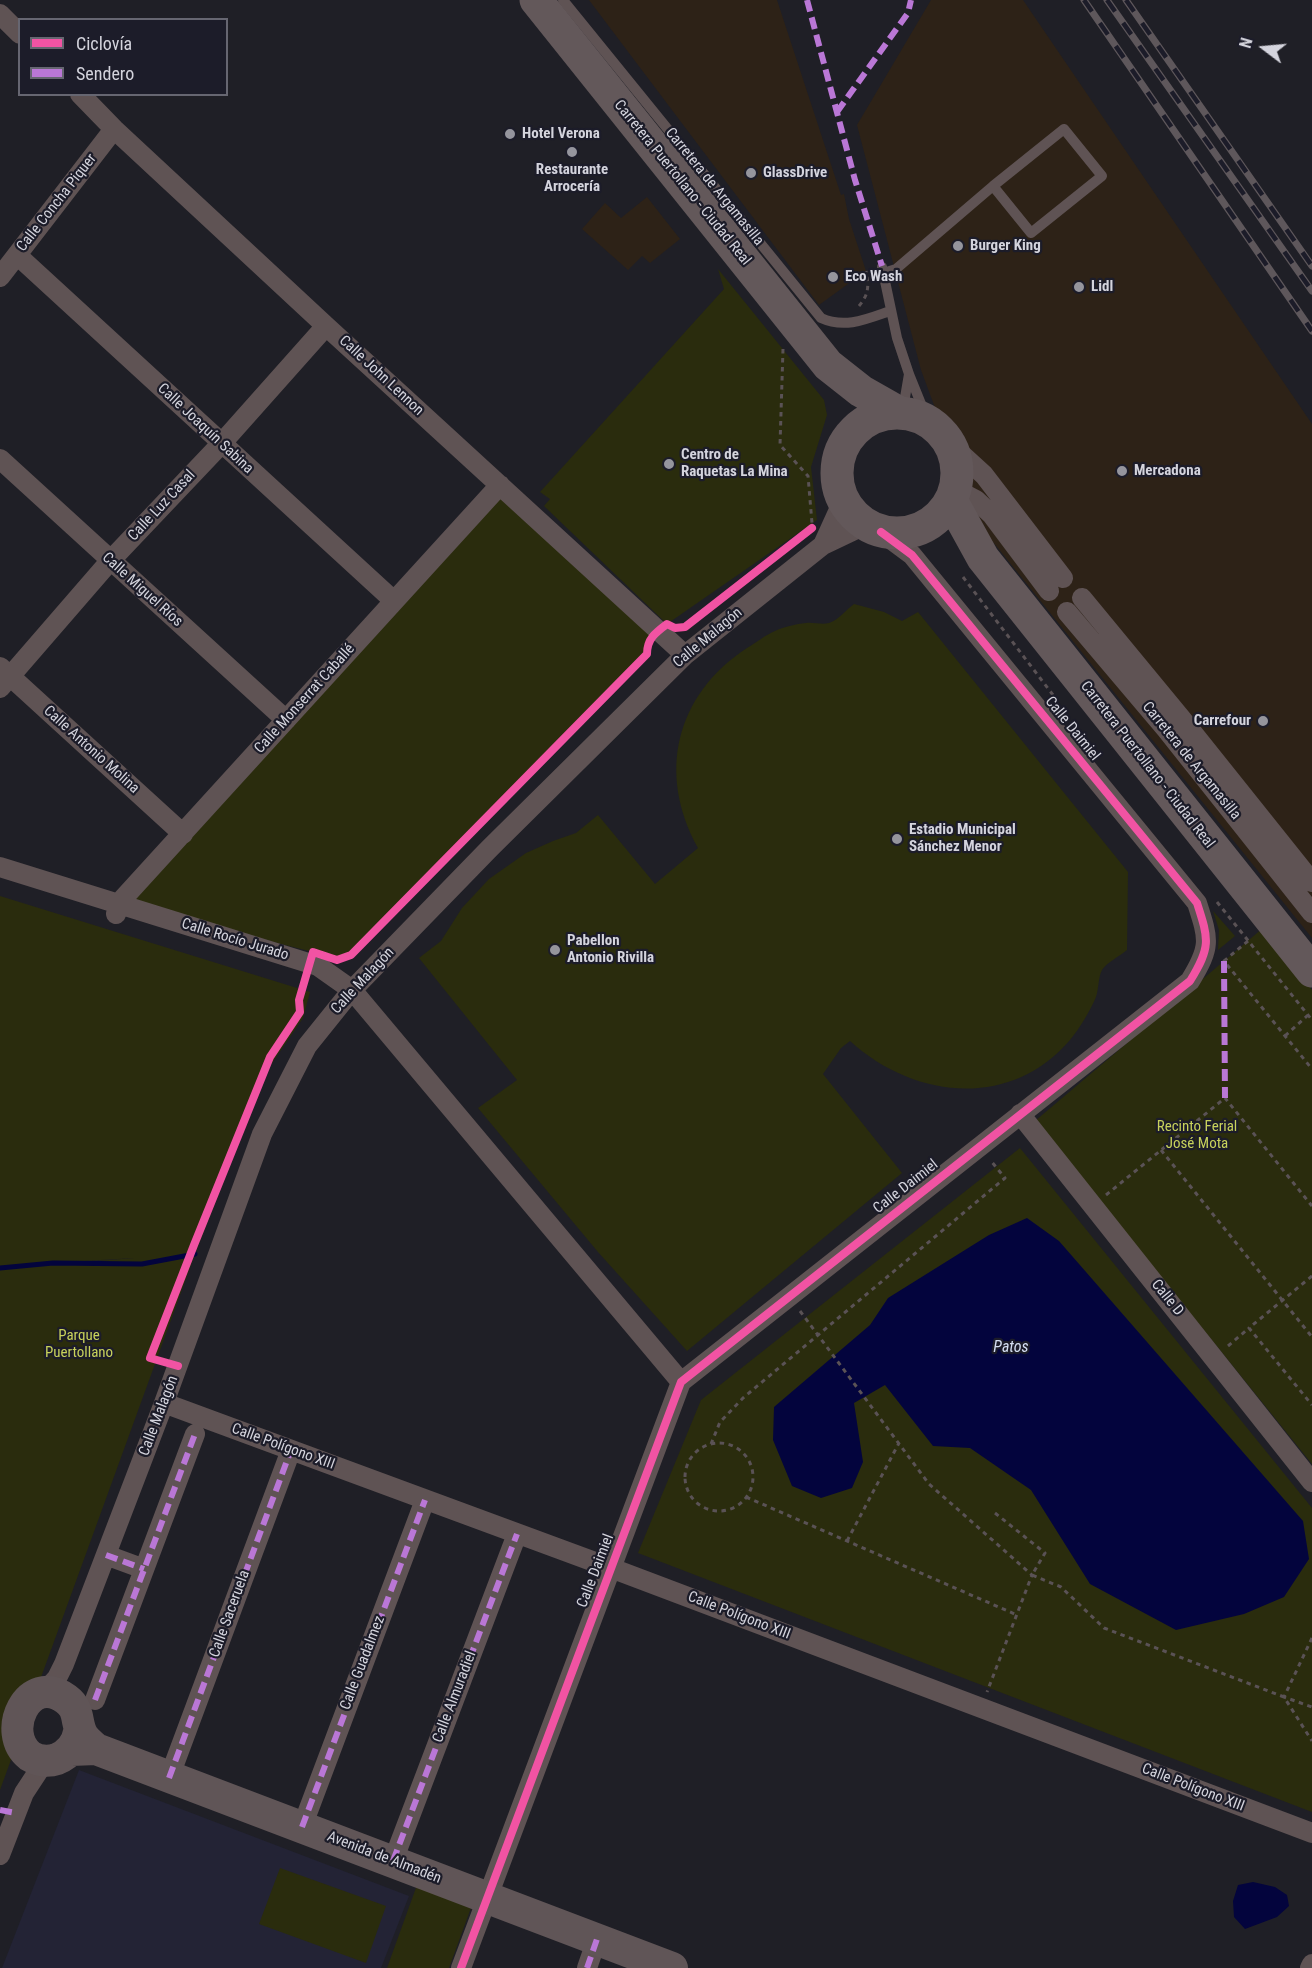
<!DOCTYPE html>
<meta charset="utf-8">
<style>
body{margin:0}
#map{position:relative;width:1312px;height:1968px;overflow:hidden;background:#1f1f26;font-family:"Roboto Condensed",sans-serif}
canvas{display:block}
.legend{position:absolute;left:18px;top:18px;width:210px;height:78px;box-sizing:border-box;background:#1c1c29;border:2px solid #666671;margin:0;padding:8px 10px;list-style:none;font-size:18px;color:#d4d4dd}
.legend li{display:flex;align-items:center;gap:12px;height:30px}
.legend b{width:30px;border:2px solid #666671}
.north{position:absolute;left:1234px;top:18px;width:60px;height:60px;-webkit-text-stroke:4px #1c1c29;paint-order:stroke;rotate:286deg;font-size:16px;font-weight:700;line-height:24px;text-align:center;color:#d4d4dd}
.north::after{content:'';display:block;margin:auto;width:21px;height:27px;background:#d4d4dd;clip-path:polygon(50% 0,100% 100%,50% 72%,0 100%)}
</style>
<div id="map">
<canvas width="1312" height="1968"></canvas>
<ul class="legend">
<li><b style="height:8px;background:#f153a3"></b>Ciclovía</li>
<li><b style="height:8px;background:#ba77d6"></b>Sendero</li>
</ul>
<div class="north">N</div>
</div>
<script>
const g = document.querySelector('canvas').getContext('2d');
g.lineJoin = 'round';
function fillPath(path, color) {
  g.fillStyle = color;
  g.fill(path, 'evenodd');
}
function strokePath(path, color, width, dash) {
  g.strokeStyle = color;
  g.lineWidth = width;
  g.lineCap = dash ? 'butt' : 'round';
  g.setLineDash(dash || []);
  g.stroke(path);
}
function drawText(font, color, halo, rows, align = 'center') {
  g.font = font + ' "Roboto Condensed",sans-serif';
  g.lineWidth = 4.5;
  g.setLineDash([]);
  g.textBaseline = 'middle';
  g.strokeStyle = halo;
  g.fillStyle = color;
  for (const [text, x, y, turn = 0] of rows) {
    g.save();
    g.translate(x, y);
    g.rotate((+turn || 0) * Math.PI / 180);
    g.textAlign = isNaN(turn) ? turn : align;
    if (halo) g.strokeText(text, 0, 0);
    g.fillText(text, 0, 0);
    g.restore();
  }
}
fillPath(new Path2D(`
 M589,0H777L841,195L844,194L849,219L866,271L819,305Z
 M931,0H1023L1312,424V938L968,511L957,467L921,370L857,125Z
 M647,197L680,239L650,263L642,256L628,270L582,229L605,203L621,218Z`), '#2d2217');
fillPath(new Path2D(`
 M79,1770L409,1896L381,1968H2Z`), '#232335');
fillPath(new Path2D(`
 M718,269L824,400L827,415L811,467L817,520L667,624L544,506L550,499L540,492L724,289Z
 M500,485L658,630L647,644V654L351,955L337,960L313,952L119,903Z
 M854,604L884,612L902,621L918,612L1128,872L1127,950C1120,956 1106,963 1102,970C1098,978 1099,988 1096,997C1090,1011 1080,1028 1070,1040C1010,1110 914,1099 850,1041L841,1048L823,1074L902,1173L687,1351L598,1252L478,1108L517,1080L419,958L441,941L462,908L489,879L526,853L553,841L576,833L598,815L655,884L698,848C657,774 675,695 747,648C756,643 765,635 775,631C783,627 796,624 806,623C813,622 822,625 829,623C837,621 847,609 854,604Z
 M0,896L310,992L303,1018L268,1069L195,1254L0,1790ZM134,1258L10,1268V1267L53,1263Z
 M1213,911L1235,936L1218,950L1219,930Z
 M1263,928L1312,990V1464L1035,1121Z
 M1020,1148L1312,1508V1812L638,1553L701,1400Z
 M280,1868L386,1906L366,1963L259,1924Z
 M417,1885L472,1905L449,1968H387Z`), '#2a2c0d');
fillPath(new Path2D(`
 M1027,1218L1059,1241L1303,1521L1309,1559L1284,1597L1244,1614L1176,1630L1090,1584L1031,1490L970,1448L933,1446L885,1385L854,1403L863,1462L852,1488L821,1498L792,1486L773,1440L774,1407L870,1325L888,1298L989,1235Z
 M1253,1882L1275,1887L1287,1895L1289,1906L1277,1917L1245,1929L1234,1917L1233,1901L1238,1885Z`), '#03043d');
strokePath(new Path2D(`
 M0,1268L53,1263L142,1264L195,1254`), '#03043d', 5);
strokePath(new Path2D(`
 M859,306C869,294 869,286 866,271
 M783,349L780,445L808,476L812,523
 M963,577L1053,695
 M1217,902L1312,1020
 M1248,941L1224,961L1312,1069
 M1285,1036L1308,1015
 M1161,1150L1312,1337
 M1106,1195L1225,1098L1312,1206
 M1312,1276L1249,1328L1312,1405
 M800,1311L929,1484L1032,1575L987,1692
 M1228,1346L1249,1328
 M685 1477a34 34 0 1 1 68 0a34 34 0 1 1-68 0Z
 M711,1444L720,1422L743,1398L1005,1178L991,1161
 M746,1497L1017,1615
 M995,1513L1045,1553L1032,1575L1061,1587L1104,1628L1284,1697L1312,1741
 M847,1541L899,1443
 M1312,1638L1284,1697L1312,1707`), '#5a5255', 3, [4.5, 4.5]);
strokePath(new Path2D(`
 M563,0L821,318C845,329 867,319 890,311
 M882,267L897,338L909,374L928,421
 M883,273L896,269L993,186L1064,129L1102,176L1031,233L993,186
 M903,409L909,374`), '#5f5354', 10);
strokePath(new Path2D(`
 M0,14L20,34
 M80,94L114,129L326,326L685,655
 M17,255L394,601
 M0,277L114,129
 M950,444L984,475L1063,578
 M0,459L286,720
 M955,489L976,500L992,515L1049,591
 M823,545L843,501
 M1082,598L1181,718L1312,882
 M1067,612L1166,729L1312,913
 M0,667L183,834
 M0,688L110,561L221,444L326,326
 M0,867L318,966L352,990L681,1382
 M116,914L119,903L500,485
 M1020,1114L1312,1482
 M164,1403L611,1568L1312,1833
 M106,1555L144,1569
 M44,1692L57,1678L64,1664L164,1403L262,1134L307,1046L352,990L490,848L685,655L823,545L865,525
 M95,1700L195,1434
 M169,1778L291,1450
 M302,1827L425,1500
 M0,1855L24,1793L45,1761
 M393,1861L517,1534
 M461,1968L681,1382L1190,981C1211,947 1209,940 1197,903L912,555L881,532
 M587,1968L597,1939
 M1310,1968L1312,1964`), '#5f5354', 20);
strokePath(new Path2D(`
 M79,1732C77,1744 69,1754 57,1759C48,1762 38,1761 30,1756C0,1733 28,1671 66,1699C81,1710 75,1723 83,1736C86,1741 92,1745 96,1749
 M71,1750L96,1749L672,1968`), '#605557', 32);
strokePath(new Path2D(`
 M536,0L828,365L861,391L898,412
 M837 473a60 60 0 1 1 120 0a60 60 0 1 1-120 0Z
 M951,500L983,558L1312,971`), '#63585a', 33);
const rail = new Path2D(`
 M1084,0L1312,331
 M1107,0L1312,291
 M1126,0L1312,266`);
strokePath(rail, '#5e575b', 7);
strokePath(rail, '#1c1c29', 4.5, [14]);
strokePath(new Path2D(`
 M807,0L855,180L882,266
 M837,112L908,13L911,0
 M1224,961L1225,1098
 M106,1555L144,1569
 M95,1700L195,1434
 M169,1778L291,1450
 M0,1810L16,1813
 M302,1827L425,1500
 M393,1861L517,1534
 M587,1968L597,1939`), '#ba77d6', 6, [12, 6]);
strokePath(new Path2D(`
 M178,1366L150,1358L194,1245L270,1057L300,1012L299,1000L313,952L337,960L351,955L647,654C647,639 655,633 667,624L675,628L685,627L812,528
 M461,1968L681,1382L1190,981C1211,947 1209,940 1197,903L912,555L881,532`), '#f153a3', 8);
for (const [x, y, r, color] of [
 [510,134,6,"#95959d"],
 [572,152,6,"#95959d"],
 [751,173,6,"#95959d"],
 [958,246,6,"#95959d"],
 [833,277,6,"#95959d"],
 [1079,287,6,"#95959d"],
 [669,464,6,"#95959d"],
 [1122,471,6,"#95959d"],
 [1263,721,6,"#95959d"],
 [897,839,6,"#95959d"],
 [555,950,6,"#95959d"]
]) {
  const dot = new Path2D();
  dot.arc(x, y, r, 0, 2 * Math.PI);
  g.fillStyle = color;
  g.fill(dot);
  strokePath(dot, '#1c1c29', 2);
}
drawText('bold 15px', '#d4d4dd', '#1c1c29', [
 ["Hotel Verona",522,134],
 ["Restaurante",572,170,"center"],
 ["Arrocería",572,187,"center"],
 ["GlassDrive",763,173],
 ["Burger King",970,246],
 ["Eco Wash",845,277],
 ["Lidl",1091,287],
 ["Centro de",681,455],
 ["Raquetas La Mina",681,472],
 ["Mercadona",1134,471],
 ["Carrefour",1251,721,"right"],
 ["Estadio Municipal",909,830],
 ["Sánchez Menor",909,847],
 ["Pabellon",567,941],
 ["Antonio Rivilla",567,958]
], 'left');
drawText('15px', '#d4d4dd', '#1c1c29', [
 ["Carretera Puertollano - Ciudad Real",682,183,51],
 ["Carretera de Argamasilla",714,187,51],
 ["Calle Concha Piquer",57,203,-52],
 ["Calle John Lennon",381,376,43],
 ["Calle Joaquín Sabina",205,429,43],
 ["Calle Luz Casal",162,506,-47],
 ["Calle Miguel Ríos",142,590,42],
 ["Calle Malagón",708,638,-40],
 ["Calle Monserrat Caballé",305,699,-48],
 ["Calle Daimiel",1072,729,51],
 ["Calle Antonio Molina",91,750,42],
 ["Carretera de Argamasilla",1191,761,51],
 ["Carretera Puertollano - Ciudad Real",1147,765,52],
 ["Calle Rocío Jurado",235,940,17],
 ["Calle Malagón",363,981,-47],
 ["Calle Daimiel",906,1187,-38],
 ["Calle D",1167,1298,51],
 ["Calle Malagón",159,1416,-69],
 ["Calle Polígono XIII",283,1447,20],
 ["Calle Daimiel",596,1571,-69],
 ["Calle Saceruela",230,1614,-70],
 ["Calle Polígono XIII",739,1616,21],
 ["Calle Guadalmez",363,1663,-69],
 ["Calle Almuradiel",455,1697,-69],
 ["Calle Polígono XIII",1193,1788,21],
 ["Avenida de Almadén",384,1858,21]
]);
drawText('15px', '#c8d25b', '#1c1c29', [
 ["Recinto Ferial",1197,1127],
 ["José Mota",1197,1144],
 ["Parque",79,1336],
 ["Puertollano",79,1353]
]);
drawText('italic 16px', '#d4def2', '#1c1c29', [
 ["Patos",1011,1348]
]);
</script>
